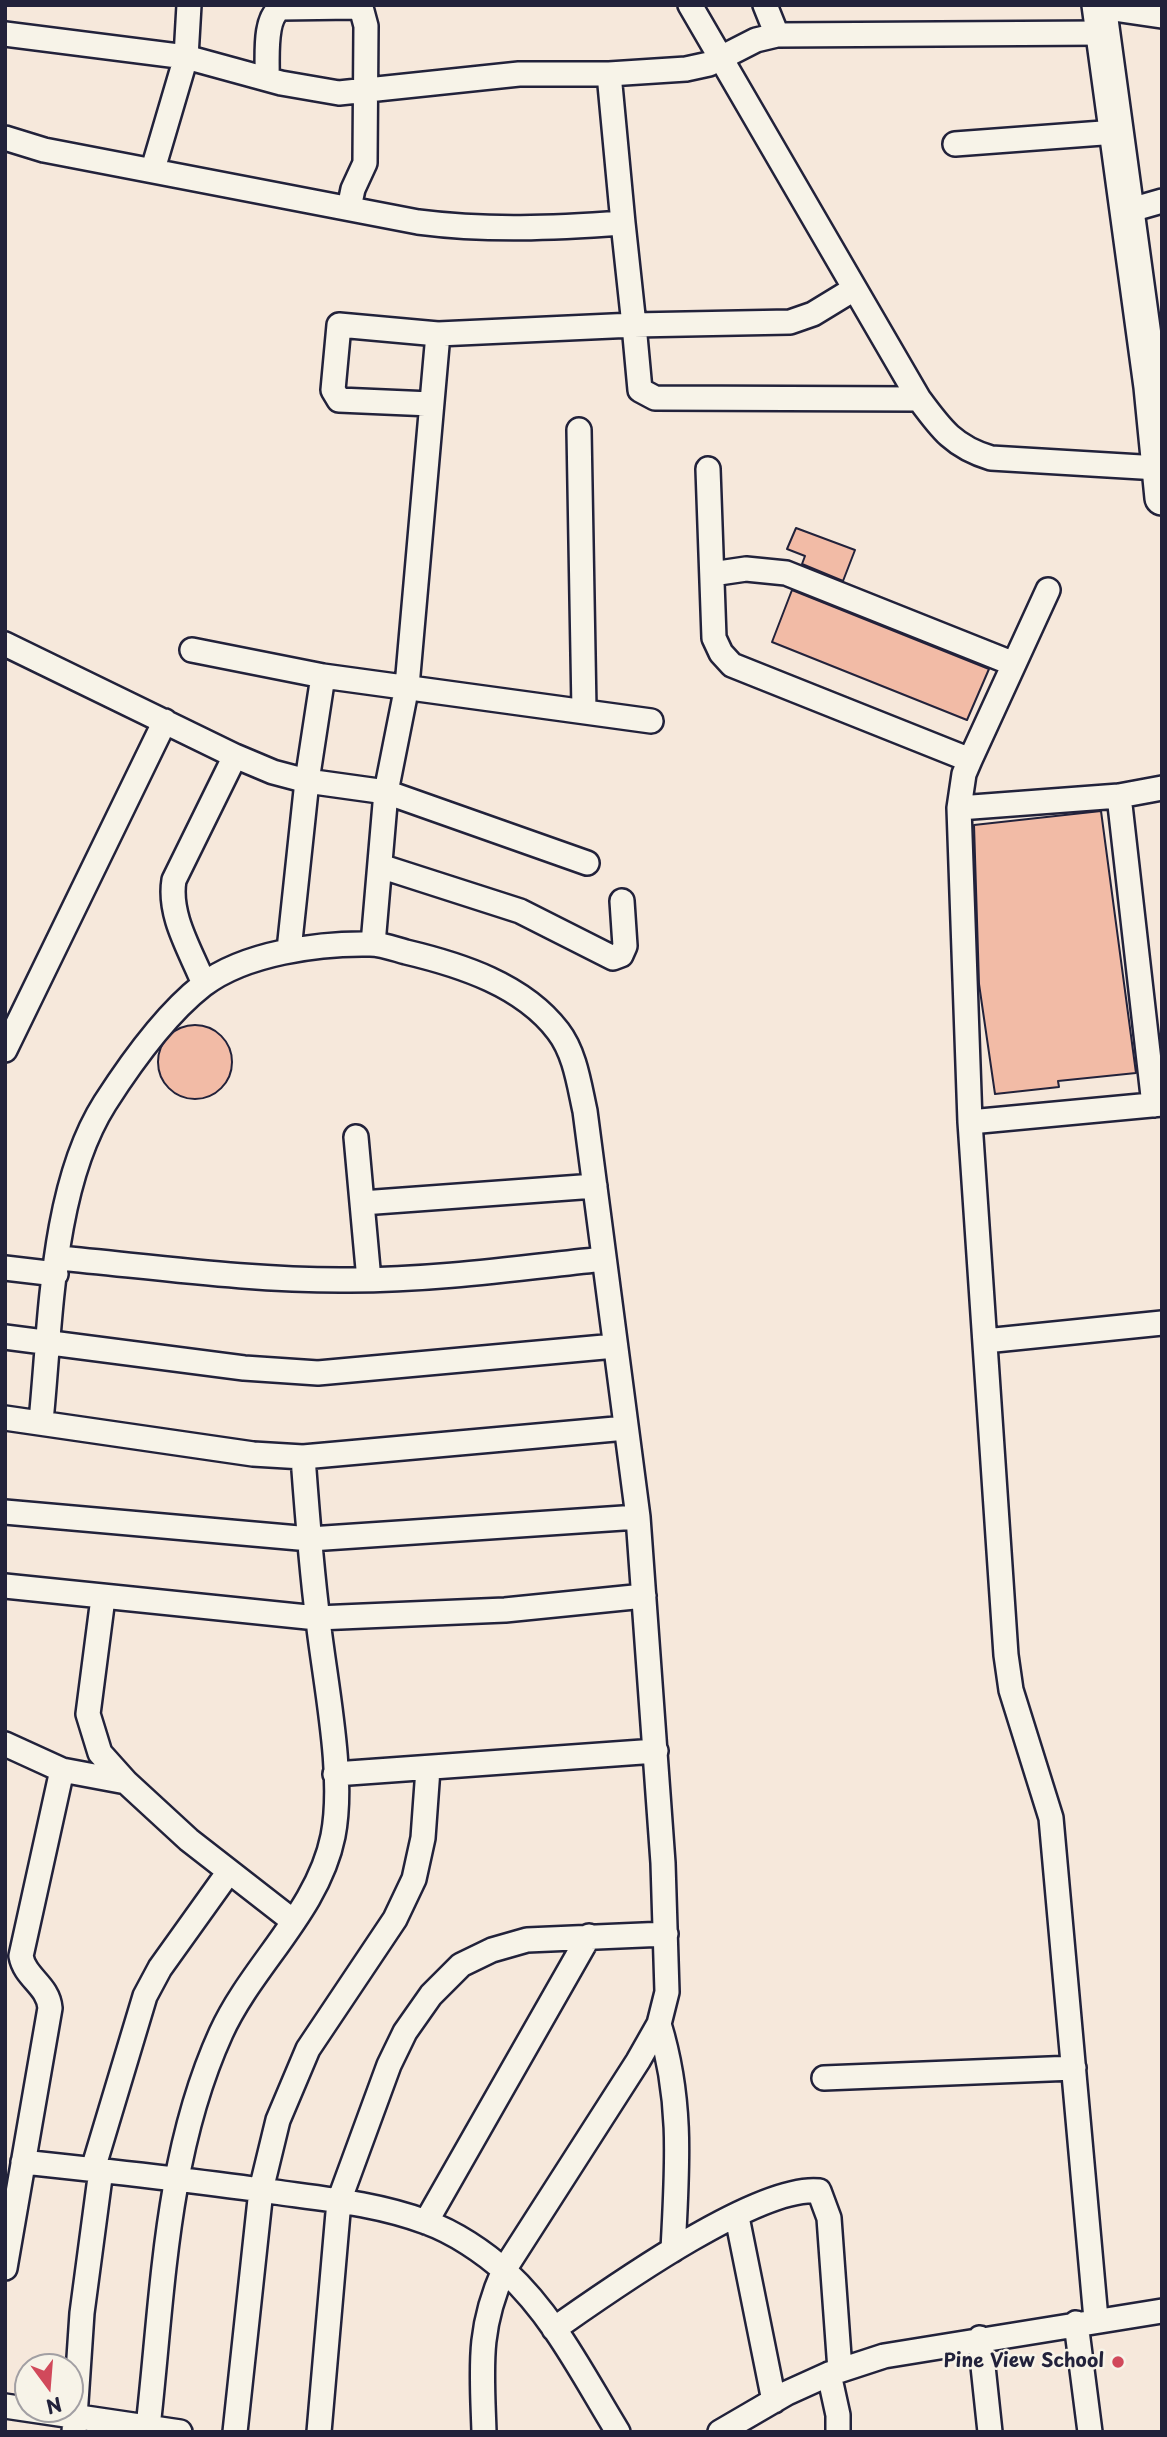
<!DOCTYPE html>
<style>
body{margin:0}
#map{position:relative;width:1167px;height:2437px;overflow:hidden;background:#f6e8db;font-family:"Playpen Sans",sans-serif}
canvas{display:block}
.frame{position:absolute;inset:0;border:7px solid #22223b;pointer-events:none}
.north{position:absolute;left:14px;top:2353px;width:70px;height:70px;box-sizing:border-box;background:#f7f3e8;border:2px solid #a29fa3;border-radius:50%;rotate:164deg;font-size:19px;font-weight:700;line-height:28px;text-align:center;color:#22223b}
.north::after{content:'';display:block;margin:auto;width:24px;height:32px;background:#d1495b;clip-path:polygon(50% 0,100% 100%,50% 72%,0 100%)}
</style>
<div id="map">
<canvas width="1167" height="2437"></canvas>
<div class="frame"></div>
<div class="north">N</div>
</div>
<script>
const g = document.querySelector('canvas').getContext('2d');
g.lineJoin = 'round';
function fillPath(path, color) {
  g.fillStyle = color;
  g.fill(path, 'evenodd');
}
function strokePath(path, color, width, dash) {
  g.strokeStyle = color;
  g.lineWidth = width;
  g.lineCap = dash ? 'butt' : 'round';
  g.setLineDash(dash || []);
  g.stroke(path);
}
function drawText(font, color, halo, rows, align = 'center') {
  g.font = font + ' "Playpen Sans",sans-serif';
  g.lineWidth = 5;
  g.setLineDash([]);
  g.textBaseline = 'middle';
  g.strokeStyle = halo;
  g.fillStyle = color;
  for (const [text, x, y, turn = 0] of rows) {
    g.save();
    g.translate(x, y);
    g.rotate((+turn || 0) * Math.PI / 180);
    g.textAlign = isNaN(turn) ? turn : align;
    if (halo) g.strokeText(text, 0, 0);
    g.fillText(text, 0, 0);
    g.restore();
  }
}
const building = new Path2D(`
 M796,528L855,550L843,581L802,564L805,556L787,549Z
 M792,590L989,669L967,720L772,642Z
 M1101,811L1136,1073L1058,1081L1059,1087L995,1094L979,984L974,825Z
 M158 1062a37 37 0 1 1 74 0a37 37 0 1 1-74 0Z`);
fillPath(building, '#f2bba6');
strokePath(building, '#22223b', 2);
const street = new Path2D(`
 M690,5L919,399C941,429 954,447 991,458L1158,468
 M765,5L777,35
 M5,34L186,57L281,83L339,93L519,74H609L686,69L709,64L756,40L777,35L1102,33
 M267,78C268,59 263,18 281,8L354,7L362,11L366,26L365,163L353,189L349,208
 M5,138L44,150L418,222C488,231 553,228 623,223L609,74
 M955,144L1116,132
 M153,169L186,57L189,5
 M1127,211L1162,201
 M623,223L634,325L790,322L813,314L854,289
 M431,404L339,400L333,390L339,325L438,334L634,325L640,390L655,398L919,399
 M579,430L584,710
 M708,469L714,638L721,653L732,665L970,760
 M712,574L746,569L786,573L1014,664
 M5,644L235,756L273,772L307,781L289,950
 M192,650L323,676L651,721
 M323,676L307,781L386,792L587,863
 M1119,796L1154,1105
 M959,808L964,774L970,760L1048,590
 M380,866L520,911L613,958L621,955L625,946L622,901
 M373,944L386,792L407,686L438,334
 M204,984C191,951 168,916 174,880L235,756
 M5,1050L165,721
 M970,1122L1162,1104
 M356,1137L369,1280
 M362,1203L595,1186
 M59,1258C155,1267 253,1281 350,1280C435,1280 519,1268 604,1259
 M5,1268L56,1274
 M5,1337L244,1368L318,1373L615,1346
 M985,1341L1162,1323
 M5,1418L253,1454L303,1457L626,1428
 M41,1421C51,1322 51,1188 105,1103C130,1064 167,1013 203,985C245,953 319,943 370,944C382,944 395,949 406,952C461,965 523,985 558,1031C575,1053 579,1084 585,1111L638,1517L663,1863L667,1992L659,2024L638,2061L504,2270C477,2330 482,2368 484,2432
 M5,1512L310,1539L638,1517
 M5,1586L317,1618L505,1610L644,1596
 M103,1598L88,1714L100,1753L126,1782L189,1840L293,1921
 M5,1744L62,1770L126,1782
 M335,1774L656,1751
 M659,2024C683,2102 677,2170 673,2250
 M824,2078L1074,2068
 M23,2162C107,2171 192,2180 275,2192C326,2199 378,2204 426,2222C454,2232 484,2252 506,2272C554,2316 584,2377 618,2432
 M93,2169L145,1996L160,1968L228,1873
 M737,2217L774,2401
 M426,2222L589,1936
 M5,2268L50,2008C48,1985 25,1978 21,1956L62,1770
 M1096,2319L1051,1818L1011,1690L1006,1655L970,1122L959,808L1119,796L1162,788
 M1076,2323L1090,2432
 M554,2329C607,2292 758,2184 819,2191L829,2218L840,2370
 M980,2338L990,2432
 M829,2374L838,2415V2432
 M5,2406L180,2432
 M148,2427C163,2295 165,2156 221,2033C252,1965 318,1911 333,1836C345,1775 325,1683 318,1620C311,1566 307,1511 303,1457
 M74,2432L82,2313L101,2170
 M235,2432L261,2190L278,2120L308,2049L395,1919L414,1879L423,1838L428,1769
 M319,2432L339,2201L389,2065L405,2032L431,1995L461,1965L492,1950L527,1940L666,1934
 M720,2432L787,2393L829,2374L884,2356L1162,2311`);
const secondary = new Path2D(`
 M1099,5L1151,387L1162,498
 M1121,5L1162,11`);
strokePath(street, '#22223b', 28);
strokePath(secondary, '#22223b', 38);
strokePath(street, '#f7f3e8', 23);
strokePath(secondary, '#f7f3e8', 33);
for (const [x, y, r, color] of [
 [1118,2362,7,"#d1495b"]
]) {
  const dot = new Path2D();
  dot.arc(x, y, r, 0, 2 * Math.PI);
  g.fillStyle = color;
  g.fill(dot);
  strokePath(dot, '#f7f3e8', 2.5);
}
drawText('bold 19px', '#22223b', '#f7f3e8', [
 ["Pine View School",1104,2362]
], 'right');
</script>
